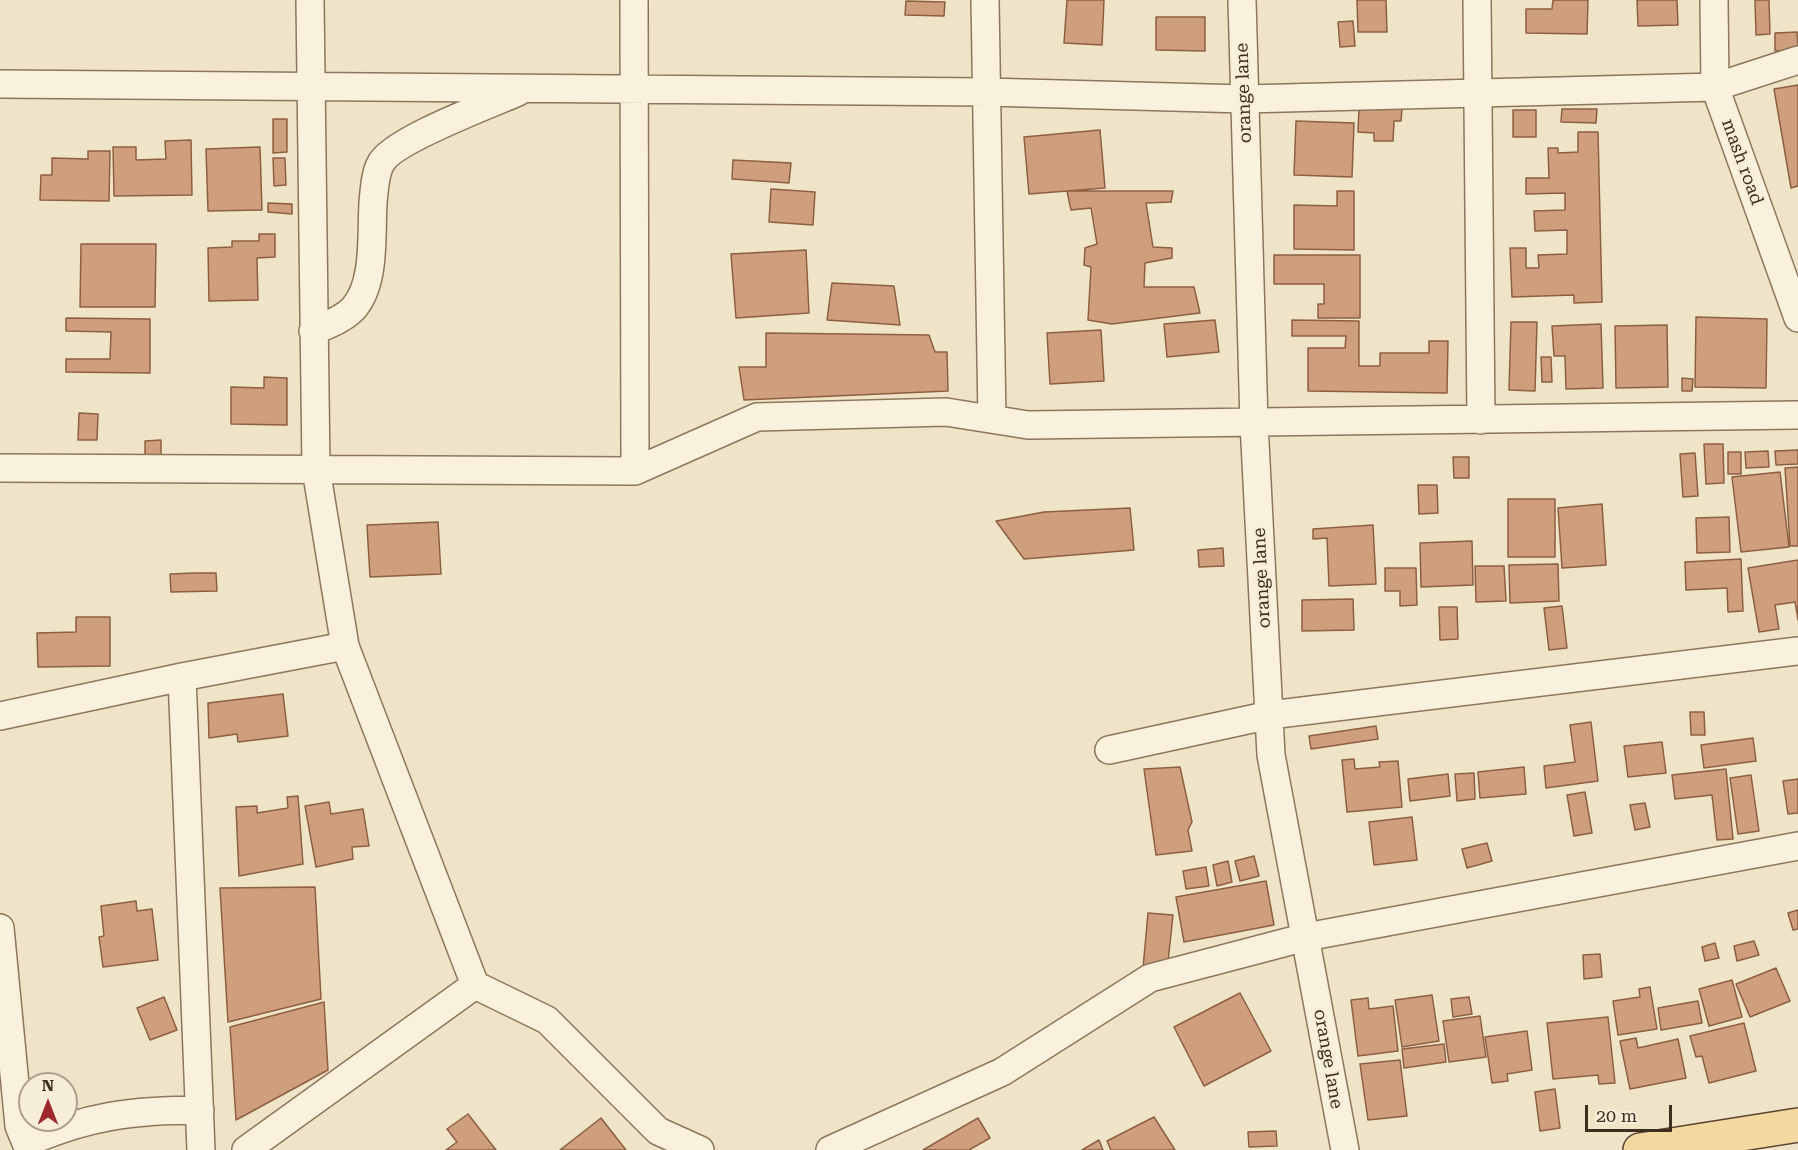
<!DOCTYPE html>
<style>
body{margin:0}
#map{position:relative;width:1798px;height:1150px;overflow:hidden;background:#f0e4c8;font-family:"Roboto Serif",serif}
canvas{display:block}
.north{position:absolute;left:18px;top:1072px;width:60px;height:60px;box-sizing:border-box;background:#f7eed8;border:2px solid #ada18e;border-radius:50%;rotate:0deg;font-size:16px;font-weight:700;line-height:24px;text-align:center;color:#3d2e20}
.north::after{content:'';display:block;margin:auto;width:21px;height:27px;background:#9e2a2b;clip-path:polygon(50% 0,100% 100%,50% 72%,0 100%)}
.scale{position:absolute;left:1585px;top:1105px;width:87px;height:27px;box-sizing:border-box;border:3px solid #3d2e20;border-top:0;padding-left:8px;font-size:18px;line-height:21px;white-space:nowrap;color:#3d2e20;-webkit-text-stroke:4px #f7eed8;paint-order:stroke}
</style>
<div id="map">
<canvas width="1798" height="1150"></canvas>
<div class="north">N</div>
<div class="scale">20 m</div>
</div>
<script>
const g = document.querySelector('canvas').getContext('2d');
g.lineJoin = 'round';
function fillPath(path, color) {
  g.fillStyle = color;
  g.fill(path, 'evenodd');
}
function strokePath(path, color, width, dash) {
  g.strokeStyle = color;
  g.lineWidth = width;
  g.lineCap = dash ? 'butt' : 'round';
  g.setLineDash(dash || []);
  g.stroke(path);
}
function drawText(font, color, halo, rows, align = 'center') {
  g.font = font + ' "Roboto Serif",serif';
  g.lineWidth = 4.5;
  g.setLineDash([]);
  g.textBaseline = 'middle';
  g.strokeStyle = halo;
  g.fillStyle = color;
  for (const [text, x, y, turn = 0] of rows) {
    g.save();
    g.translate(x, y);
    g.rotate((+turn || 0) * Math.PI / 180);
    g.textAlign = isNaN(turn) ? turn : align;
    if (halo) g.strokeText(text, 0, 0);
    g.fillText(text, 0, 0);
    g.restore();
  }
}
const building = new Path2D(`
 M1067,0H1104L1102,45L1064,43Z
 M1357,0H1386L1387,32H1358Z
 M1553,0H1588L1587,34L1526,33V9H1552Z
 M1637,0H1677L1678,25L1638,26Z
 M1755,0H1769L1770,34L1756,35Z
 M906,1L945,2L944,16L905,15Z
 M1156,17H1205V51L1156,50Z
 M1353,21L1355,46L1340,47L1338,22Z
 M1797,32L1798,50L1775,51V33Z
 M1798,85V186L1791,188L1774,89Z
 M1359,108L1402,109L1401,121H1394L1393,141H1374V133L1358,132Z
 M1562,109H1597L1596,123L1561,122Z
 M1513,110H1536V137H1513Z
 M273,119H287V152L273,153Z
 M1296,121L1354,123L1352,177L1294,175Z
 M1100,130L1105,188L1029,194L1024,137Z
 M1578,132H1598L1602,302L1574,303V295L1512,297L1510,248H1526V268H1539L1538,255L1567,254V230L1535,231L1534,211L1565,210V193L1526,194V178H1549L1548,148H1558V153L1578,152Z
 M191,140L192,195L114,196L113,147H136V160L166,159L165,141Z
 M260,147L262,210L208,211L206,149Z
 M88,151H110L109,201L40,200L41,175H52V158L88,159Z
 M273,158H285L286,185L274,186Z
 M733,160L791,163L789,183L732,179Z
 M771,189L815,192L813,225L769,222Z
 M1067,191H1173L1171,202L1146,203L1153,247L1172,248V258L1145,263L1144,287H1194L1200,313L1112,324L1088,320L1091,267L1084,265L1085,248L1097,244L1091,208L1071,210Z
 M1337,191H1354V250L1294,249V205L1337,206Z
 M268,203L292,204V214L268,212Z
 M259,234H275V257L257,258L258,300L209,301L208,248L232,247V241H259Z
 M81,244H156L155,307H80Z
 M806,250L809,313L736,318L731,254Z
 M1274,255H1360V318H1318V304H1324V284H1274Z
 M832,283L894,286L900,325L827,320Z
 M1696,317L1767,319L1766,388L1695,387Z
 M66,318L150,319V373L66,372V359H110L111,332L66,331Z
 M1215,320L1219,352L1167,357L1164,324Z
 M1292,320L1359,321V366H1380V353H1429V341H1448L1447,393L1308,391V348H1345L1346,336H1292Z
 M1511,322H1537L1535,391L1509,390Z
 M1601,324L1603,388L1566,389L1565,356H1554L1552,326Z
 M1667,325L1668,387L1616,388L1615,326Z
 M1101,330L1104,381L1050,384L1047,333Z
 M766,333L929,335L935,352H947L948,391L744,400L739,367H766Z
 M1541,357H1551L1552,382H1542Z
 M264,377L287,378V425L231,424V387L264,388Z
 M1682,378L1693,379L1692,391H1682Z
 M79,413L98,414L97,440H78Z
 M161,440V461H145V441Z
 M1704,444H1723L1724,483L1706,484Z
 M1798,450V464L1776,465L1775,451Z
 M1768,451L1769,467L1746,468L1745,452Z
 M1728,452H1741V474H1728Z
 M1695,453L1698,496L1683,497L1680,454Z
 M1453,457H1469V478H1454Z
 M1798,467V546H1790L1785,468Z
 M1780,472L1789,547L1741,552L1732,477Z
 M1418,485H1437L1438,513L1419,514Z
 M1508,499H1555V557H1508Z
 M1602,504L1606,565L1562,568L1558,508Z
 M1130,508L1134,550L1024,559L996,521L1044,512Z
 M1729,517L1730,552L1697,553L1696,518Z
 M438,522L441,574L370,577L367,525Z
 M1373,525L1376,584L1329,586L1327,538L1313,539V529Z
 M1472,541L1473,585L1421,587L1420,543Z
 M1223,548L1224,566L1199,567L1198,550Z
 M1741,559L1743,611L1728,612L1727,588L1686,590L1685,562Z
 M1798,560V620L1795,602L1775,605L1779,629L1759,632L1748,568Z
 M1558,564L1559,601L1510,603L1509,565Z
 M1475,566H1504L1506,601L1476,602Z
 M1385,568H1416L1417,605L1400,606V591H1385Z
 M195,573H216L217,591L171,592L170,574Z
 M1353,599L1354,630L1302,631V600Z
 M1562,606L1567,648L1549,650L1544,608Z
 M1439,607H1457L1458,639L1440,640Z
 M76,617H110V666L38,667L37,633L76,632Z
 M283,694L288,736L238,742L237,734L209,738L208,703Z
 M1690,712H1704L1705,735H1691Z
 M1591,722L1598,781L1546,788L1544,766L1575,762L1570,725Z
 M1376,726L1378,739L1311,749L1309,736Z
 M1753,738L1756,761L1704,768L1701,745Z
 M1662,742L1666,773L1628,777L1624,746Z
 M1354,759L1355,769L1380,767L1379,762L1398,761L1402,807L1347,812L1342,760Z
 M1180,767L1192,822L1188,830L1192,851L1156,855L1144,769Z
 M1524,767L1526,794L1480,798L1478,772Z
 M1726,769L1733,839L1717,840L1712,795L1675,799L1672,775Z
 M1474,773L1475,799L1457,801L1455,774Z
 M1448,774L1450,796L1410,801L1408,779Z
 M1751,775L1759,831L1738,834L1730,778Z
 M1798,779V813L1788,814L1783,781Z
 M1585,792L1592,833L1574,836L1567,795Z
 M298,796L303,864L239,876L236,807L257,806V813L288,808L287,797Z
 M329,802L331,814L363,809L369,846L352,847L353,859L316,867L305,806Z
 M1645,803L1650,827L1635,830L1630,805Z
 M1412,817L1417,860L1374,865L1369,822Z
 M1487,843L1492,861L1467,868L1462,849Z
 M1254,856L1259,876L1240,881L1235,861Z
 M1228,861L1232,882L1217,886L1213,865Z
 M1206,867L1209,886L1186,889L1183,871Z
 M1266,881L1274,925L1184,942L1176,897Z
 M315,887L321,999L228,1022L220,888Z
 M136,901L137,911L152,909L158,960L103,967L99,937L104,936L101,906Z
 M1798,910V929L1793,930L1788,913Z
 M1148,913L1173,915L1167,971L1143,968Z
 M1754,941L1759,955L1737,961L1734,946Z
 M1715,943L1719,958L1705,961L1702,947Z
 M1600,954L1602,977L1584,979L1583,955Z
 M1776,968L1790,1001L1750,1017L1736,984Z
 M1732,980L1742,1017L1709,1026L1699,989Z
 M1650,987L1657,1029L1618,1035L1613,1001L1640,997L1639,989Z
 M1240,993L1271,1051L1204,1086L1174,1027Z
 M1432,995L1439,1041L1402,1047L1395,1000Z
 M164,997L177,1030L150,1040L137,1008Z
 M1469,997L1472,1014L1453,1017L1451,999Z
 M1368,998L1369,1009L1393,1006L1398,1051L1358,1056L1351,1000Z
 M1698,1001L1702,1023L1661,1030L1658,1008Z
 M324,1002L328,1070L236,1120L230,1027Z
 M1480,1016L1486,1057L1449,1062L1443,1021Z
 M1608,1017L1615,1083L1599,1084L1598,1075L1553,1079L1547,1023Z
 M1744,1023L1756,1071L1709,1083L1702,1056L1696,1057L1690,1036Z
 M1527,1031L1532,1070L1507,1074L1508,1081L1492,1083L1485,1037Z
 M1636,1038L1638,1048L1678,1039L1686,1078L1630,1089L1620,1041Z
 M1444,1044L1446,1062L1404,1068L1402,1049Z
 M1400,1060L1407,1116L1368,1120L1360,1064Z
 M1555,1089L1560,1128L1540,1131L1535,1092Z
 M468,1114L496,1150H446L457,1142L447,1129Z
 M1154,1117L1175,1150H1111L1107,1141Z
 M601,1118L626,1150H560Z
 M978,1118L990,1138L969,1150H923Z
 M1276,1131L1277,1146L1249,1147L1248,1132Z
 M1099,1140L1103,1150H1082Z`);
fillPath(building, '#cf9f7d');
strokePath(building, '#8d5f41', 1.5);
const street = new Path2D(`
 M310,0L316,469L345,646L475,985L547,1020L658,1131L700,1150
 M634,0L635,471
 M985,0L992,419
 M1242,0L1254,423L1271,755L1345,1150
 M1477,0L1481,420
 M1714,0L1715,87L1798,318
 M0,84L987,92L1245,99L1715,87L1798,60
 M313,331C327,325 342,320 353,309C376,284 371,235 373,203C374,192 375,173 381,163C393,140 491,104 518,92
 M0,468L635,471L757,417L946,412L1028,425L1798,415
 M182,677L201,1150
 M0,716L182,677L345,646
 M1109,750L1270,715L1798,651
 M0,928L19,1126L29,1150
 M26,1143C87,1116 133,1110 200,1110
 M246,1150L475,985
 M830,1150L1002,1072L1150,978L1306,937L1798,846`);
const primary = new Path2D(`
 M1640,1150L1798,1125`);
strokePath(street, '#8d765c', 30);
strokePath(primary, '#5b4430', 36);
strokePath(street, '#faf1dc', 27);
strokePath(primary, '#f3d9a0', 33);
drawText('18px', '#3d2e20', '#f7eed8', [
 ["orange lane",1244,93,-92],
 ["mash road",1742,162,70],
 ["orange lane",1262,578,-93],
 ["orange lane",1328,1059,80]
]);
</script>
